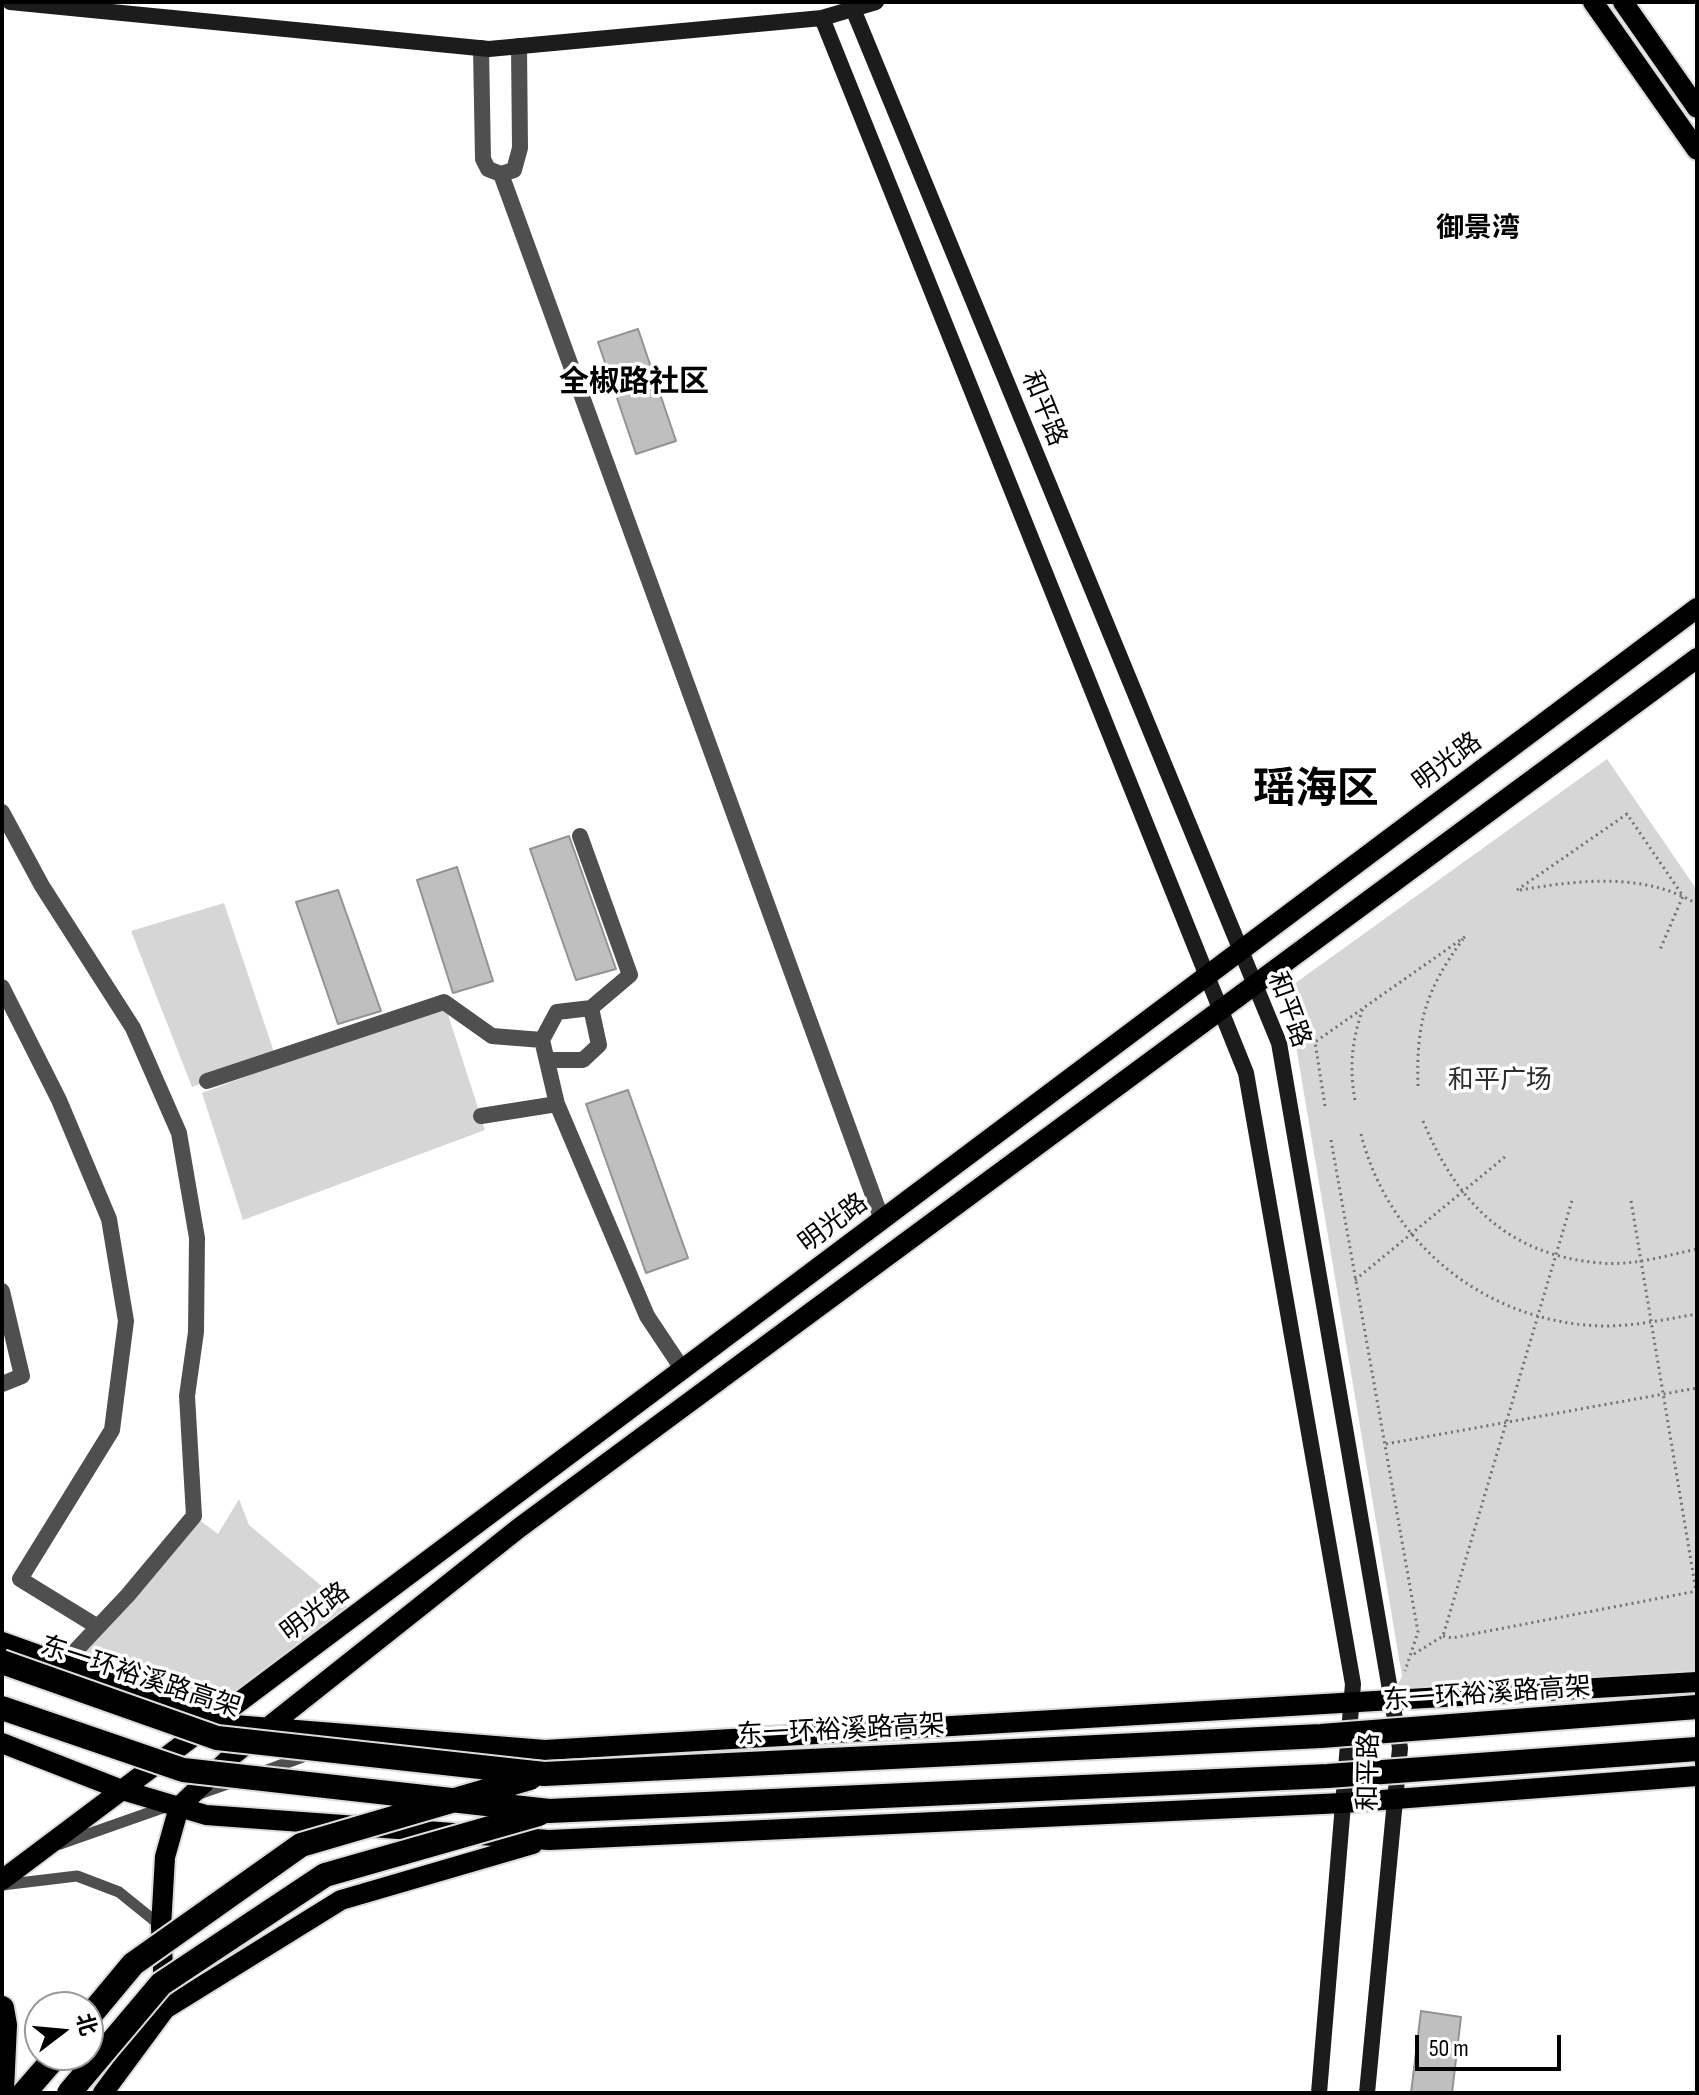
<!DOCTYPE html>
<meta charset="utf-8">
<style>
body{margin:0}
#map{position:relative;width:1699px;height:2095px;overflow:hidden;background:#fff;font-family:"Sofia Sans Condensed","Noto Sans SC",sans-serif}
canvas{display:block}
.frame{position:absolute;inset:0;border:4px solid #000;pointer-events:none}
.north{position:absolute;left:24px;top:1991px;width:80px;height:80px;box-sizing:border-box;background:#fff;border:2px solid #999;border-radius:50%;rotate:74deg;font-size:22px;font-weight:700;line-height:32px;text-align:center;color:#000}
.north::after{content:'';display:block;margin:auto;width:28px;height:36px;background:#000;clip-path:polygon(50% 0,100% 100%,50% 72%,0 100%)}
.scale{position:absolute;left:1415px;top:2035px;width:146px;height:36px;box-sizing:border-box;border:4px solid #000;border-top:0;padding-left:10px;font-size:24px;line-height:28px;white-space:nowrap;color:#000;-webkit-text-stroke:6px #fff;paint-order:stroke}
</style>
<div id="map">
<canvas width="1699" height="2095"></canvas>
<div class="frame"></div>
<div class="north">北</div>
<div class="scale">50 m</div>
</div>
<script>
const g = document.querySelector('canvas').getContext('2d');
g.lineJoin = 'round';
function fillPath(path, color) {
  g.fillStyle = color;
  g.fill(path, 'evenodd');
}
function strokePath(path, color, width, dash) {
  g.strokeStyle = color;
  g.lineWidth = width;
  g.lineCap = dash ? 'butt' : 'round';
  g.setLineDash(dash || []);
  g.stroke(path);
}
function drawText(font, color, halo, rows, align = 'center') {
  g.font = font + ' "Sofia Sans Condensed","Noto Sans SC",sans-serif';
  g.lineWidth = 7;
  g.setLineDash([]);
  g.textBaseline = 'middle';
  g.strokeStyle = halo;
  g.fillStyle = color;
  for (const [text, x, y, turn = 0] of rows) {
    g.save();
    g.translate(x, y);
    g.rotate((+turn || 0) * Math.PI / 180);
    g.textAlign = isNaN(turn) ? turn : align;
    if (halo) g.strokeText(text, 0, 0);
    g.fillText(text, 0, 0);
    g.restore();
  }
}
fillPath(new Path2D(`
 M1607,759L1697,890V1682L1391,1700L1402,1676L1293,1028L1294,984Z
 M224,903L276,1058L192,1087L131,931Z
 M444,1002L485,1130L243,1220L202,1093Z
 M239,1499L249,1525L356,1615L218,1719L63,1664L194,1516L218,1534Z`), '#d6d6d6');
const building = new Path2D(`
 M638,329L676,441L636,454L598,342Z
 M569,836L616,969L576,980L530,849Z
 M457,867L493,981L453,993L417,880Z
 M338,890L381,1011L338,1024L296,902Z
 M628,1090L688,1258L646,1273L586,1104Z
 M1421,2011L1461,2017L1452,2093H1411Z`);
fillPath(building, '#bfbfbf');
strokePath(building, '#939393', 2);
const primary = new Path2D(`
 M1593,2L1697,150
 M1623,2L1697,108
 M2,1642L234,1725L545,1750L1697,1682
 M2,1743L122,1790L206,1815L549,1840L1343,1803L1697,1776
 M2,1880L1697,608
 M165,2009L161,1927L165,1857L179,1807L233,1755L519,1528L1697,658
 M103,2093L165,2009L341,1900L533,1844`);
const highway = new Path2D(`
 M2,2008L5,2025L2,2090
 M24,2093L57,2055`);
strokePath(primary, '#dbdbdb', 24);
strokePath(highway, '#dbdbdb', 28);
strokePath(new Path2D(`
 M1517,890L1627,814L1683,896L1659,952
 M1520,890C1579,880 1644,872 1697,904
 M1418,1086C1416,1022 1426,990 1463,939
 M1355,1100C1349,1067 1352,1040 1363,1008
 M1325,1106L1315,1042L1466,936
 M1423,1121C1457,1203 1508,1255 1600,1263C1632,1266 1665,1256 1697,1249
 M1361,1134C1389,1246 1490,1325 1606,1326C1636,1326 1667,1319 1697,1314
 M1331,1140L1418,1632L1405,1671
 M1631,1201L1696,1591
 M1355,1280L1506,1156
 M1386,1444L1697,1388
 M1443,1636L1452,1638L1697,1591
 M1414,1654L1443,1636L1573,1197`), '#717171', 3, [2, 4]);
strokePath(new Path2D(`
 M259,1773L311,1754
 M199,1794L236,1781
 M60,1844L168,1806
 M2,1885L77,1876L119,1892L161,1926`), '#4f4f4f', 11);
strokePath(new Path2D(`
 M481,48L483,159L488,169L501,174L514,170L520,148L519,46
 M501,174L882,1220
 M2,812L42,886L133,1028L179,1133L197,1238L196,1332L187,1396L194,1516L128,1595L63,1664
 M2,987L59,1100L109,1219L126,1321L112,1430L20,1579L98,1627
 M542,1040L557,1012L591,1008
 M547,1060H583L599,1045L591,1008L630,975L580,836
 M207,1081L444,1002L492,1036L542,1040L557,1104L647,1316L683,1370
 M481,1116L557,1104
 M2,1291L22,1376L2,1384`), '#4f4f4f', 16);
strokePath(new Path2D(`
 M10,2L489,49L822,18L876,2
 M853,9L1279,1043L1400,1748L1367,2093
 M822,18L1246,1073L1353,1684L1319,2093`), '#1c1c1c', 16);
strokePath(primary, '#000', 20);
strokePath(highway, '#000', 24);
const highwayBridge = new Path2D(`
 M2,1662L217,1738L544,1774L1321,1736L1697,1707
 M2,1708L183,1770L549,1811L1328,1776L1697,1749
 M88,2018L133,1964L301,1845L530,1778
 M69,2093L161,1984L325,1875L539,1814`);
strokePath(highwayBridge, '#dbdbdb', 28, []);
strokePath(highwayBridge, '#000', 24);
drawText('26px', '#000', '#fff', [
 ["和平路",1043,409,68],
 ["明光路",1448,763,-37],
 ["和平路",1288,1010,70],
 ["明光路",834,1224,-37],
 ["明光路",316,1613,-37],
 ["东一环裕溪路高架",140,1678,18],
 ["东一环裕溪路高架",1487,1695,-4],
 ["东一环裕溪路高架",841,1731,-3],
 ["和平路",1370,1772,-89]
]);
drawText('26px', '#2d2d2d', '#fff', [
 ["和平广场",1500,1081]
]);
drawText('bold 28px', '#000', '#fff', [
 ["御景湾",1478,230]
]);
drawText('bold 30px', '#000', '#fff', [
 ["全椒路社区",634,383]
]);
drawText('bold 42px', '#000', '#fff', [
 ["瑶海区",1316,791]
]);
</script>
